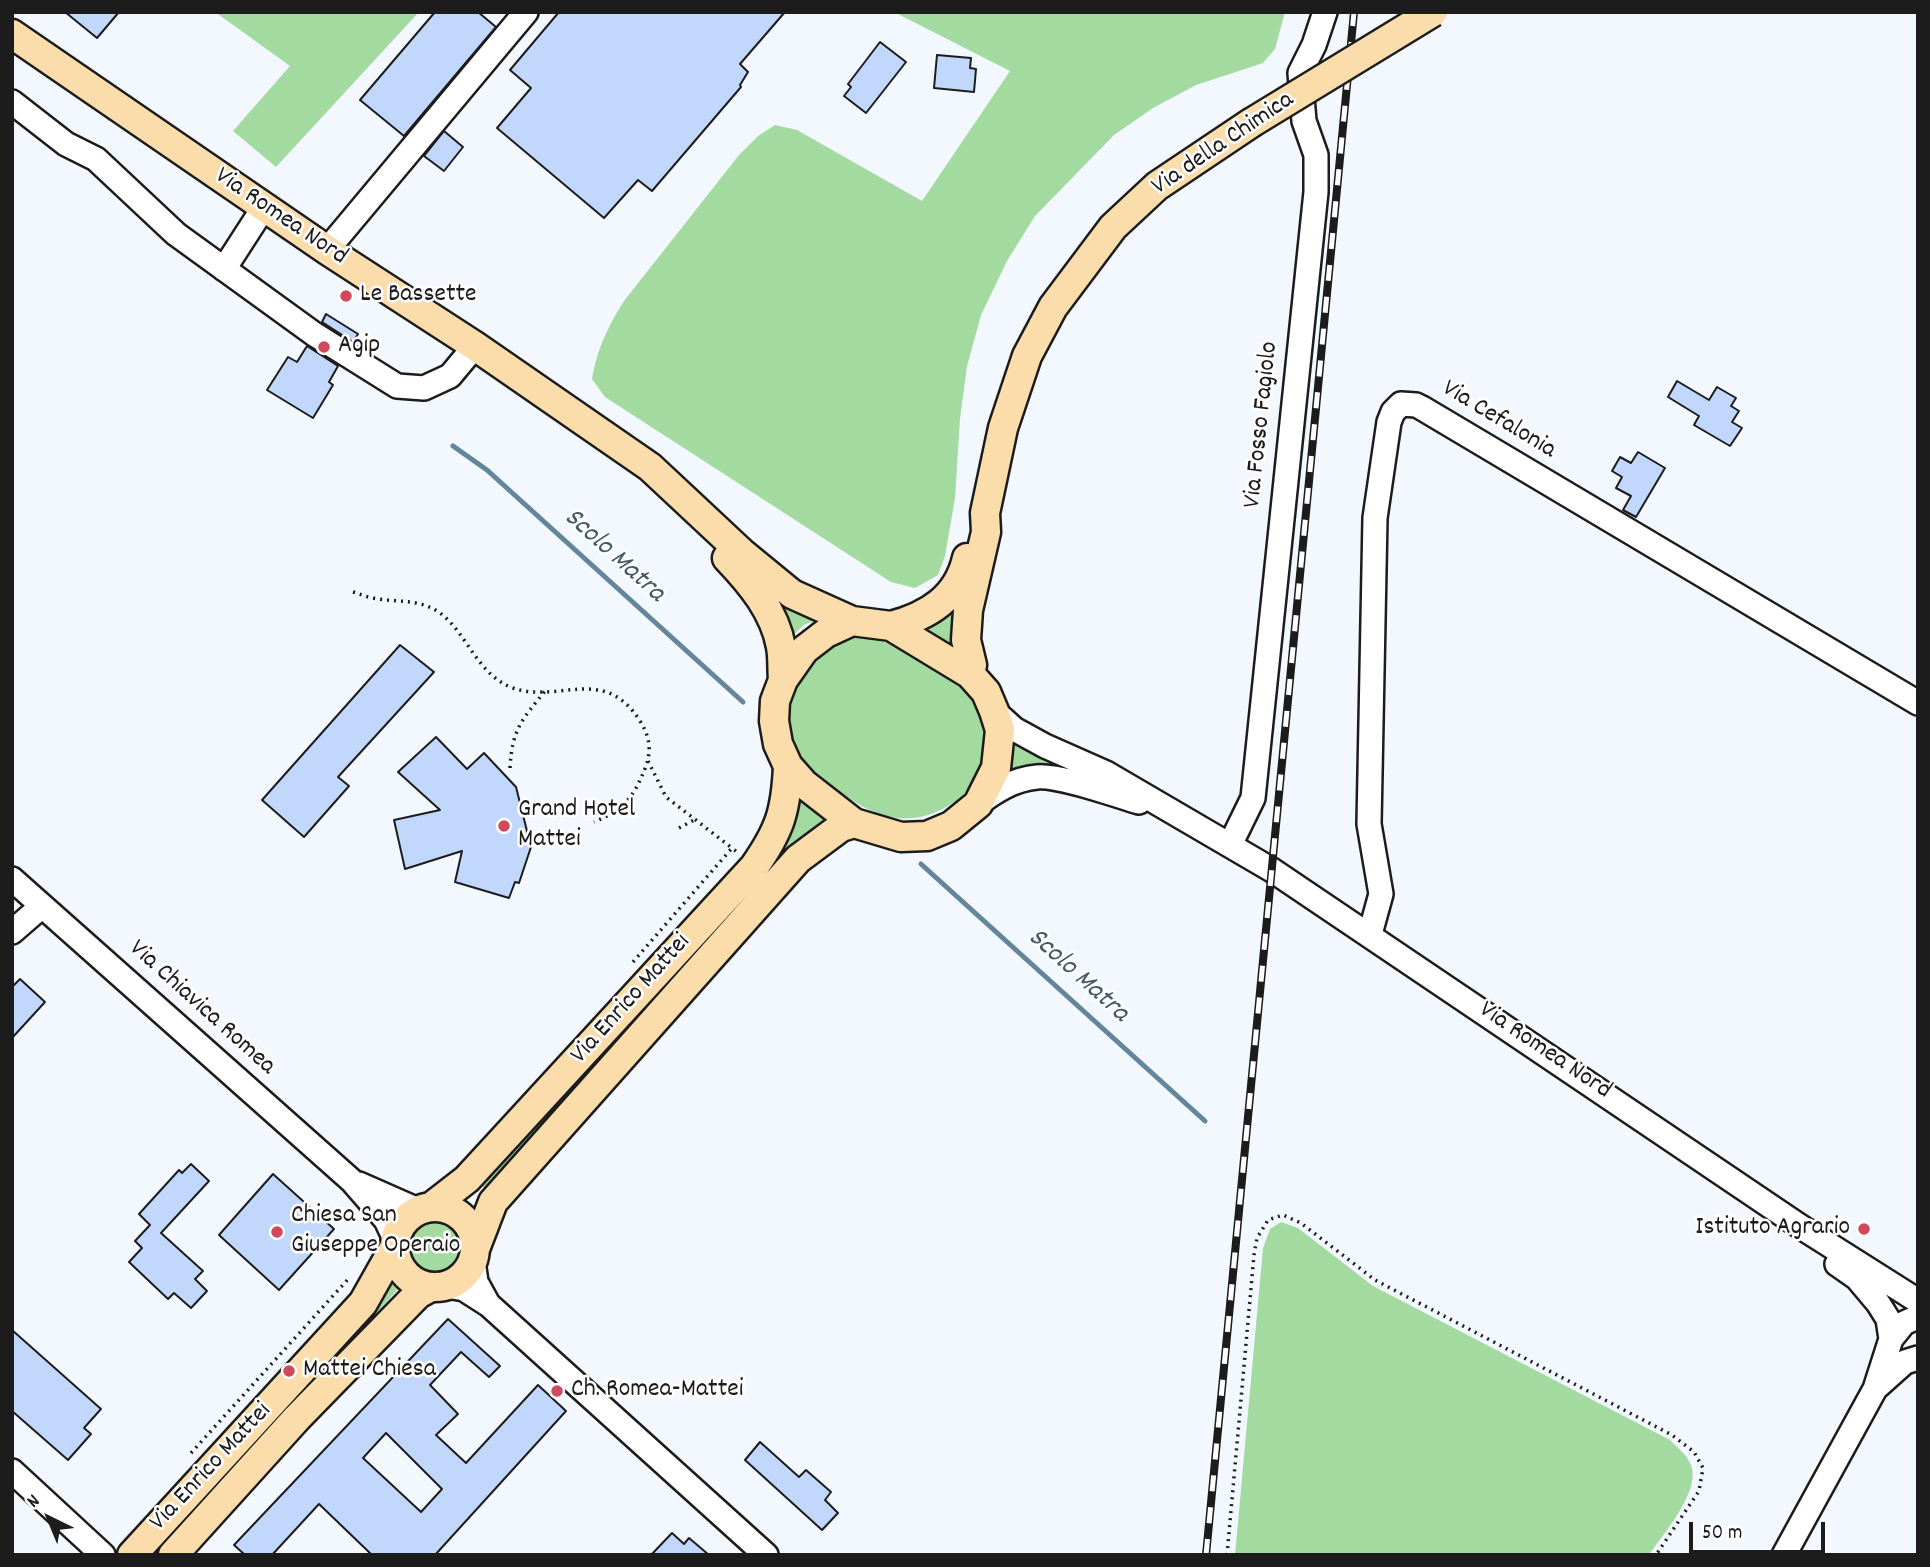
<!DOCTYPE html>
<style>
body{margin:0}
#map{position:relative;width:1930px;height:1567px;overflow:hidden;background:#f3f7fe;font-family:Dekko,sans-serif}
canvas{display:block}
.frame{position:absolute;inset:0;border:14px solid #1c1c1c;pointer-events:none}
.north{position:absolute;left:14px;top:1483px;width:70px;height:70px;-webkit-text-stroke:5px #fff;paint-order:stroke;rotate:317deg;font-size:19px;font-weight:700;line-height:28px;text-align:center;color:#1c1c1c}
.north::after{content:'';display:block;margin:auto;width:24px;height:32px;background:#1c1c1c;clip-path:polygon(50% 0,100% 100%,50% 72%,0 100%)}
.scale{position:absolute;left:1689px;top:1522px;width:136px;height:32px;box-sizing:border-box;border:4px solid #1c1c1c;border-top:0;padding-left:9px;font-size:21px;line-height:24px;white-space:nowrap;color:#1c1c1c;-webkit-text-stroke:5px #fff;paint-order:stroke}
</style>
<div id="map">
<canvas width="1930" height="1567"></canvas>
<div class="frame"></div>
<div class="north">N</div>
<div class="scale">50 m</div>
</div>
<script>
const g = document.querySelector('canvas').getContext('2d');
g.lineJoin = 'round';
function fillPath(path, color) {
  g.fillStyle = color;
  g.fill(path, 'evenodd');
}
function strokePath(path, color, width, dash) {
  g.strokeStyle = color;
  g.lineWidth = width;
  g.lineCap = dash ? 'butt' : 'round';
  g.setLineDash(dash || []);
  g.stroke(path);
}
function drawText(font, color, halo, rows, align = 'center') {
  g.font = font + ' Dekko,sans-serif';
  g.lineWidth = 5;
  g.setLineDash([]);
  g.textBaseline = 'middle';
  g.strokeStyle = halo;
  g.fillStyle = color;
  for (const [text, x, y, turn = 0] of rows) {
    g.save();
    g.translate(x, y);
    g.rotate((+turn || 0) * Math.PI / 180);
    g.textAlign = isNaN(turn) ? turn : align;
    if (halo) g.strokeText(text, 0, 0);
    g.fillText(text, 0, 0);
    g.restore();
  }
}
fillPath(new Path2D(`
 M215,12H419L276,167L233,131L290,66Z
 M894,12H1285L1275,49L1263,63L1196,85L1153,108L1114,135L1035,216L1007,261L981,315L967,366L960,418L955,498L945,556L938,575L915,588L891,582L605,397L592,379C597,349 608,326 624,301L739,155L758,136L775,125L797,130L922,201L1010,71Z
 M754,571L822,617L804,625L790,638Z
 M965,591L964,655L942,638L916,626Z
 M871,634C879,636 889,636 896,640C905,644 965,685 970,692C999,728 987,784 948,806C900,834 861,810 824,779C816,773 805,766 799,758C776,725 787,678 819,655C841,639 842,635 871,634Z
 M1008,736L1039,757L1098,778L1001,780Z
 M791,786L832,817L488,1190L477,1183L764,864Z
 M407 1248a27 27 0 1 1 54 0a27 27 0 1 1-54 0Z
 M1281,1222L1298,1228L1373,1286L1670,1440C1676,1447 1685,1453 1689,1461C1705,1487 1664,1533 1649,1555H1235L1263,1248L1270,1229Z
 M391,1269L404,1282L353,1340L346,1333Z
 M337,1342L342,1348L341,1350L158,1555H143Z`), '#a2da9f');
strokePath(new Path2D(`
 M453,446L487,470L743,702
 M921,864L1205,1121`), '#64869d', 5);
const building = new Path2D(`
 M65,12H119L97,38Z
 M435,12H478L496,27L404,136L360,100Z
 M559,12H785L740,64L748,72L740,85L741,87L652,191L638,180L604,218L497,128L531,88L510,70Z
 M880,42L906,62L866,113L844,96L851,87L848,84Z
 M937,55L971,58L970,68L976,69L974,92L934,88Z
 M444,131L463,147L444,171L424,156Z
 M326,314L358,334L353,342L322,322Z
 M307,346L338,366L329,382L333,385L313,418L267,390L288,357L297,362Z
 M1677,381L1709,400L1717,387L1736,398L1731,406L1739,411L1732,422L1742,428L1730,446L1694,425L1699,416L1668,397Z
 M1638,452L1665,468L1636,517L1623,510L1631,496L1616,488L1622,477L1612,471L1620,457L1631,463Z
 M400,645L434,672L338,777L349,786L304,837L262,800Z
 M436,737L467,769L484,753L516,787L531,847L519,883L515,882L509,898L455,882L462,851L405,869L394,820L440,810L398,772Z
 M20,979L45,1002L12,1038V987Z
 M191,1164L209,1181L161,1233L203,1271L195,1279L207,1291L191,1308L174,1293L168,1299L129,1262L142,1248L135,1241L150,1225L139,1214L179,1170L182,1173Z
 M273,1174L334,1229L279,1290L219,1235Z
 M448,1319L500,1366L489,1377L461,1352L430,1385L458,1414L436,1435L466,1463L538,1385L566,1411L435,1555H372L319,1504L272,1555H245L234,1545ZM386,1433L442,1489L421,1512L363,1458Z
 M12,1330L101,1409L84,1428L91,1434L68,1460L12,1411Z
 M760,1442L799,1477L806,1470L831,1492L825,1500L838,1513L822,1530L745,1460Z
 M672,1533L684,1544L689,1538L709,1555H651Z`);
fillPath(building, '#c2d7fc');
strokePath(building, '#1c1c1c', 2);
const minor = new Path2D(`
 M12,102L66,144L96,159L176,234L314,334L397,386L424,388L450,376L475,346
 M327,250L526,12
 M224,269L264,207
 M994,711L1014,729L1045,746L1106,773L1272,870L1801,1227L1918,1301
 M978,804C995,791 1014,779 1037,777C1060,775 1115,795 1139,802
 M1230,845L1253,798L1316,192V155L1304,121L1300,73L1314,45L1325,12
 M12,879L352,1181L386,1220L395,1239
 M12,932L42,906
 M1370,934L1381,894L1369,824L1375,518L1389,422L1393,412L1401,404L1416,405L1422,408L1918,703
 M359,1184L418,1210
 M473,1261L476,1282L487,1302
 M447,1286L464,1289L489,1305L766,1555
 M1891,1339L1904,1323L1918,1317
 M1877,1387L1905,1362L1918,1358
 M12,1471L103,1555
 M1784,1555L1875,1389L1891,1339L1888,1319L1878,1303L1857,1278L1837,1264`);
const major = new Path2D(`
 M12,34L327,250L475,346L650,467L742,553L792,594L852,621
 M727,558C751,583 775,612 781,647C783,657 782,669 783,680
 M852,621L891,626L970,674L986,692L994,711L1000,730L996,768L978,804L951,826L927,836L901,837L854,823L804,784L788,766L778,744L774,721L775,701L783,680L804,650L826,633Z
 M891,626C928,616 958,598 967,558
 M970,674L972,665L966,640L968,610L986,532L985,513L1003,428L1027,356L1053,307L1113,227L1157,186L1251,123
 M395 1247a40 40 0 1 1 80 0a40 40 0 1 1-80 0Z
 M431,1207L467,1179L754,867C780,830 786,811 788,766
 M475,1249L493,1202L798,859L841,827L854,823
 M132,1555L363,1303L394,1248
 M173,1555L297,1418L418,1294L429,1288`);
strokePath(minor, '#1c1c1c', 28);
strokePath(major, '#1c1c1c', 33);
strokePath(new Path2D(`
 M353,592C360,594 366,597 373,598C397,603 419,598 440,613C468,634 477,675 513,688C560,704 604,664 640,721C649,735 652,749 646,766C634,797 625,809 594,822
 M648,761L666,797L732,848
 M510,768C512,729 522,720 545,691
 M679,828L694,820
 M633,962L732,848L737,852
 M191,1453L350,1277
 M1227,1555L1254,1255L1257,1238L1268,1220L1283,1215L1301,1223L1375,1280L1672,1435L1694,1452L1703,1468L1699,1491L1656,1555`), '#1c1c1c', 3.5, [2, 5]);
strokePath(minor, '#fff', 23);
strokePath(major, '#faddab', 28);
const rail = new Path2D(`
 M1206,1555L1354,12`);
strokePath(rail, '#1c1c1c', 8);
strokePath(rail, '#fff', 5, [16]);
const majorBridge = new Path2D(`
 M1251,123L1433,12`);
strokePath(majorBridge, '#1c1c1c', 33, []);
strokePath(majorBridge, '#faddab', 28);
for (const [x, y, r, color] of [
 [346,296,7,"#d1495b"],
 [324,347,7,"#d1495b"],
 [504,826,7,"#d1495b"],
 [1864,1229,7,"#d1495b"],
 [277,1232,7,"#d1495b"],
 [289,1371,7,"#d1495b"],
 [557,1391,7,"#d1495b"]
]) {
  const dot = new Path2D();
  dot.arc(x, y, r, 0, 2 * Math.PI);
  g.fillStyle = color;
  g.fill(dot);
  strokePath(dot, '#fff', 2.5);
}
drawText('26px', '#1c1c1c', '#fff', [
 ["Via della Chimica",1224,145,-34],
 ["Via Romea Nord",280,218,34],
 ["Via Cefalonia",1498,421,31],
 ["Via Fosso Fagiolo",1263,425,-84],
 ["Via Enrico Mattei",632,1000,-48],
 ["Via Chiavica Romea",201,1009,42],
 ["Via Romea Nord",1544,1052,34],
 ["Via Enrico Mattei",212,1468,-47]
]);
drawText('26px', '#1c1c1c', '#fff', [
 ["Le Bassette",360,296],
 ["Agip",338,347],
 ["Grand Hotel",518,811],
 ["Mattei",518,841],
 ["Chiesa San",291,1217],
 ["Giuseppe Operaio",291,1247],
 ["Istituto Agrario",1850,1229,"right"],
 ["Mattei Chiesa",303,1371],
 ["Ch. Romea-Mattei",571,1391]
], 'left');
drawText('italic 28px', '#465a67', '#fff', [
 ["Scolo Matra",613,557,42],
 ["Scolo Matra",1077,977,42]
]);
</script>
